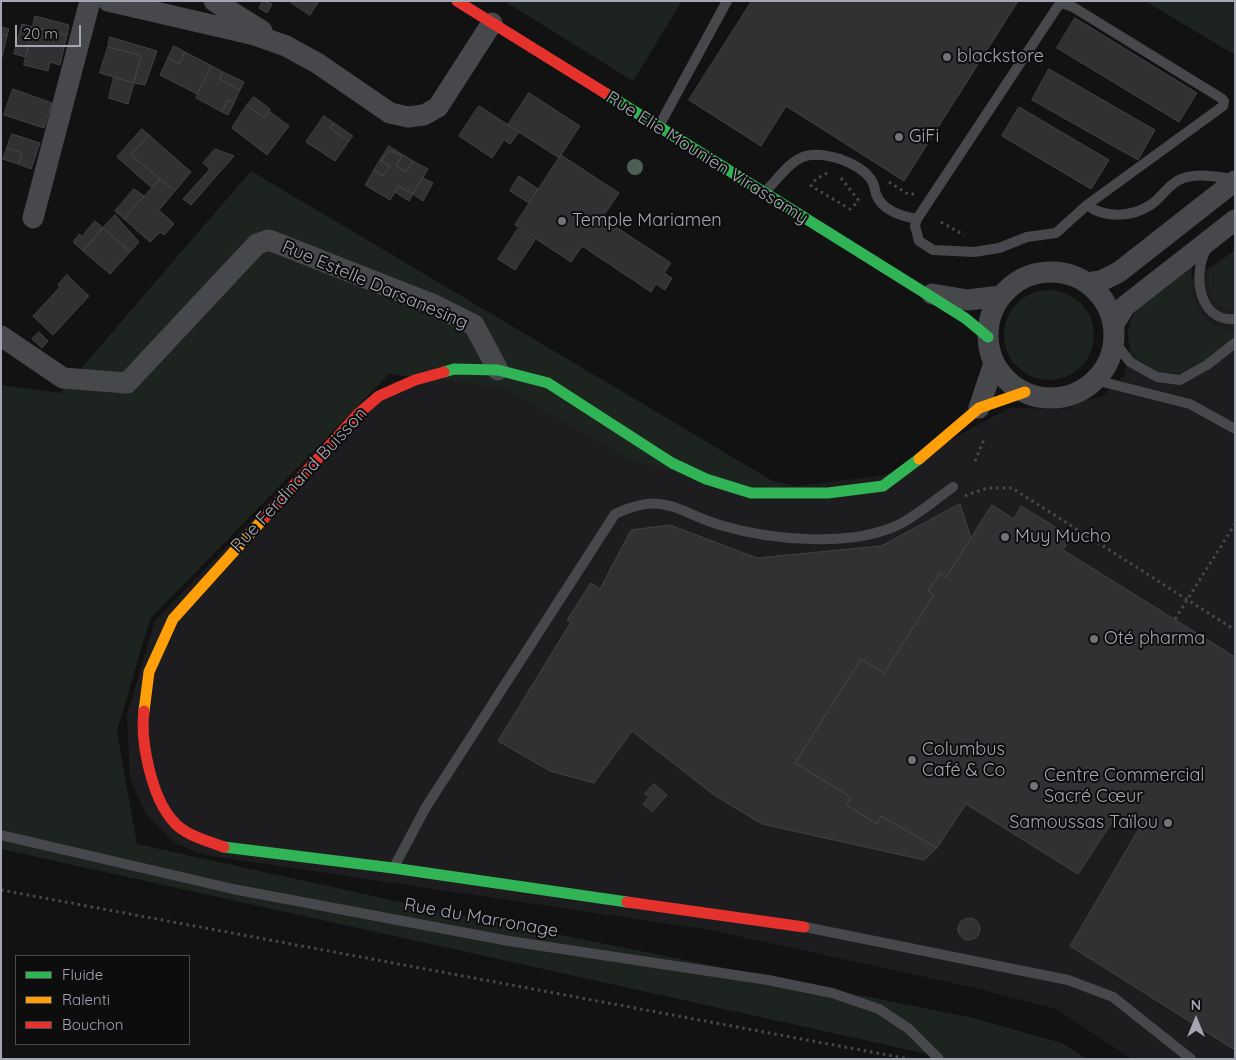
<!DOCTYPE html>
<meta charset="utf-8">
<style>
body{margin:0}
#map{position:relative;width:1236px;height:1060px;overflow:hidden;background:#121213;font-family:Quicksand,sans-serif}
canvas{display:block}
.frame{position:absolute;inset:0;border:2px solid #a5a6b3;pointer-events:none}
.legend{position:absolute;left:15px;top:955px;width:175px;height:90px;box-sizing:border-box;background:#0d0d0e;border:1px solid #4a4a50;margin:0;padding:6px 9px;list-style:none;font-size:15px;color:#a5a6b3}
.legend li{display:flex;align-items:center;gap:10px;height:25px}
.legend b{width:25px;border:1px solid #4a4a50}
.north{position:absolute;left:1171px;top:995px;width:50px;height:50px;-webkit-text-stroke:4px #0d0d0e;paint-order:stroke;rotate:0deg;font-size:14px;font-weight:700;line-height:20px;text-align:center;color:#a5a6b3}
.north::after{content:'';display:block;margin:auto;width:18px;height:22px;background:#a5a6b3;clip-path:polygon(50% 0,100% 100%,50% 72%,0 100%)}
.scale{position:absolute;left:15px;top:25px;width:66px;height:22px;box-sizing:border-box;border:2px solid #a5a6b3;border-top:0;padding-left:6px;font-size:15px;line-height:18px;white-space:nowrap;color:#a5a6b3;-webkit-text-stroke:4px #0d0d0e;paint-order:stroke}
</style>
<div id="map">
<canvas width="1236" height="1060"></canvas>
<div class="frame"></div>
<ul class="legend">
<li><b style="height:6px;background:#30b455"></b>Fluide</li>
<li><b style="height:6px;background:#ff9f0a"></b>Ralenti</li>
<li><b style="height:6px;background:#e5322d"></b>Bouchon</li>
</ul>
<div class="north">N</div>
<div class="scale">20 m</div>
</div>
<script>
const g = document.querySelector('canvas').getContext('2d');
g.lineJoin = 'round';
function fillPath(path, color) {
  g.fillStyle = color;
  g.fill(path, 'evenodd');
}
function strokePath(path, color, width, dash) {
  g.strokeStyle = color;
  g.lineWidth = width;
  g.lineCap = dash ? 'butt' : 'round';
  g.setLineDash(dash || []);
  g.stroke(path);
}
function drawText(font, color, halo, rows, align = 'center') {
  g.font = font + ' Quicksand,sans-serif';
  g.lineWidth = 4;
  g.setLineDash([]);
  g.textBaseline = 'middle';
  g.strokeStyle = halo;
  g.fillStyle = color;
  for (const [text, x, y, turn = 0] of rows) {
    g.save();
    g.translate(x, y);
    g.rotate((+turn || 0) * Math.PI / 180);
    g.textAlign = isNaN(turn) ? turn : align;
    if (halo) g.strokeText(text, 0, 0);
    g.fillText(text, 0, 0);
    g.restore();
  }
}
fillPath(new Path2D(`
 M1235,250V1059H1132L1056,1009L971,987L710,930L205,855L174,843L146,814L130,779L127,715L155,621L301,469L394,381L507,361L693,462L797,486L886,475L1009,408L1067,409L1086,400L1103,396L1125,374L1134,318Z`), '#1d1c1e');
fillPath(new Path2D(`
 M504,1H682L633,81Z
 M1145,1H1235V55Z
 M251,171L803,499L633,461L503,388L389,374L150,619L117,731L137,844L432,909L973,1018L1062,1043L1087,1059H950L1,849V385L60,393Z
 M1235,251V313H1233C1214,305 1206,292 1209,270Z
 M1193,259C1188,293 1195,327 1235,331V339C1222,349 1206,366 1192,370C1153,382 1110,351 1136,310C1143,298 1180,270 1193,259Z
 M1004 335a45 45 0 1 1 90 0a45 45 0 1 1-90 0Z`), '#1d231f');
const building = new Path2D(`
 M263,1L272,4L267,13L259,8Z
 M289,1H319L310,15Z
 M752,1H1018L904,181L786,106L761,146L689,100Z
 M35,16L69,25L67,35L33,27Z
 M1075,18L1197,93L1179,122L1057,48Z
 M22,24L33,27L26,57L14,54Z
 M1,27L9,29L7,36L1,35Z
 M33,27L67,35L60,65L50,62L48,71L24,65Z
 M1,35L7,36L1,61Z
 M110,37L157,51L145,85L134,83L141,55L108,47Z
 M174,46L185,52L179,64L168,58Z
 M108,47L141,55L134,83L100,73Z
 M185,52L212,66L197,94L160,75L168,58L179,64Z
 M212,66L223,72L220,79L240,90L234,103L228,100L222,112L196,98Z
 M1049,69L1155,130L1138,160L1032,100Z
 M223,72L244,82L240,90L220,79Z
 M114,77L134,83L128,104L109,98Z
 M13,89L52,103L44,128L4,115Z
 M529,93L580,126L559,158L508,125Z
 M254,97L270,109L264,118L247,105Z
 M228,100L234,103L228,115L222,112Z
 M247,105L264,118L269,111L289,126L267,155L232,128Z
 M479,106L519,132L510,144L504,140L492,158L459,136Z
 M1019,107L1109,160L1091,189L1002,136Z
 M324,116L334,123L330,128L349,141L335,161L306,142Z
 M334,123L353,136L349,141L330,128Z
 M142,129L149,135L131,155L160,179L152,188L117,157Z
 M12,134L40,143L31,169L18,164L22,153L7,148Z
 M149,135L191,172L175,191L131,155Z
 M389,146L413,161L406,172L396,166L402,156L390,150L381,161L390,166L383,176L374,170Z
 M7,148L22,153L18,164L3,159Z
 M215,149L234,156L191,205L183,199L210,169L203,163Z
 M390,150L402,156L396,166L406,172L413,161L428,169L413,194L399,186L390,200L365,185L374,170L383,176L390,166L381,161Z
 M561,155L619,193L602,218L671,263L664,273L672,278L665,290L656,284L651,292L582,246L571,262L515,225Z
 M519,176L538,189L529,203L510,191Z
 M423,178L433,183L423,201L413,194Z
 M160,179L175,191L159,210L174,224L164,235L160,232L150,242L124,219Z
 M399,186L413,194L409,201L395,192Z
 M134,189L144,196L124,219L115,211Z
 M115,215L139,242L130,252L103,228Z
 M95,221L103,228L83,251L73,242L79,234L82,236Z
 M103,228L130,252L110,274L83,251Z
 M518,229L535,240L515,270L498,259Z
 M67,275L89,296L53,335L33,316L60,287L58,285Z
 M39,332L48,341L42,348L32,339Z
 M960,504L971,538L946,577L940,573L928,591L934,595L884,673L861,659L795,763L851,797L847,805L877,824L881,816L937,848L924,860L762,824L714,795L632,731L594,783L550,771L498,741L571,622L567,620L591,583L600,589L631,530L670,525L757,558L881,546Z
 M992,505L1014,519L1021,506L1052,525L1071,537L1063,550L1235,657V1050L1070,946L1140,827L1118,813L1078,874L966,804L937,848L881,816L877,824L847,805L851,797L795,763L861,659L884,673L934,595L928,591L940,573L946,577Z
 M654,784L667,795L652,812L643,804L649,797L645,794Z
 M958 929a11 11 0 1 1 22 0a11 11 0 1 1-22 0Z`);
fillPath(building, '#313134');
strokePath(building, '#424246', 1);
strokePath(new Path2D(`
 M827,173L816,179L811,186L850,209L859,201
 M841,178L859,201L861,199
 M889,182L908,194H914
 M941,222L964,235
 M975,461L985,437
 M965,496L987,488H1012L1235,630
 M1175,619L1235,524
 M1,890L909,1059`), '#49494d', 3, [2.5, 4]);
strokePath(new Path2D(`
 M1062,3L1073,7L1221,98L1224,101L1223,106L1087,205L1056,233L1027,237L999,248L974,252L933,250L919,241L915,226L917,219L1058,6Z
 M659,126L727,1
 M766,191C792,163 799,146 840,159C849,162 863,169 869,177C875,183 874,187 876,194C882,211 902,216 917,219
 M1087,205C1105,219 1133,217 1152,204C1162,197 1171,181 1184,178C1199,173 1219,177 1234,179
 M1207,248C1192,273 1198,322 1235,319
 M1114,341L1130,362L1157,377L1180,380L1207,365L1235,343
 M1095,380L1190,404L1235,429
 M1,835L233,889L509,941L768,980L832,993L879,1009L909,1029L939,1059
 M394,867L426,807L615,514C664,491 675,511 720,525C770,540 852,548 900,524C919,514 936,499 953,487
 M805,927L1068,980L1113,997L1191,1059`), '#47484b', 10);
strokePath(new Path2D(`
 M108,1L255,35L286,46L317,63L390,113L408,117L424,115L438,107L492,23
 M214,1L262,31
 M33,218L90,1
 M988 335a63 63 0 1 1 126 0a63 63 0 1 1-126 0Z
 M1087,283L1101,281L1119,272L1235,181
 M932,294L968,300L1001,296
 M1114,324L1125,306L1235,220
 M1,336L63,378L127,383L257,244L269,240L432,304L474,325L498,370
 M979,408L994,363`), '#47484b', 21);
strokePath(new Path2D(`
 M605,93L965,318L988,337
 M444,372L454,369L498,370L548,383L672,463L706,479L751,493H828L883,486L919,459
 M224,847L393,868L627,902`), '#30b455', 11);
strokePath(new Path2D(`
 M919,459L979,408L1025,392
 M144,711L149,672L173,619L265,517`), '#ff9f0a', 11);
strokePath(new Path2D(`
 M457,1L605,93
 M265,517L358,414L379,396L415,380L444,372
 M144,711C140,742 152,798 173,821C184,835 208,841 224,847
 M627,902L804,927`), '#e5322d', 11);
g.fillStyle = '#4d5e52';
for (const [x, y] of [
 [635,167]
]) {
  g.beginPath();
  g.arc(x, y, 8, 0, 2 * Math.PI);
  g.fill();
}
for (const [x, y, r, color] of [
 [947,57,5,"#72727b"],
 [899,137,5,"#72727b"],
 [562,221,5,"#72727b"],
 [1005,537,5,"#72727b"],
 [1094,639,5,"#72727b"],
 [912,760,5,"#72727b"],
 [1034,786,5,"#72727b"],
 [1168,823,5,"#72727b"]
]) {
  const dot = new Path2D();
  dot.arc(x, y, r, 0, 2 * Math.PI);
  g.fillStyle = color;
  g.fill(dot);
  strokePath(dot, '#0d0d0e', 2);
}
drawText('18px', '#a5a6b3', '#0d0d0e', [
 ["blackstore",957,57],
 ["GiFi",909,137],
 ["Temple Mariamen",572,221],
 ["Muy Mucho",1015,537],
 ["Oté pharma",1104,639],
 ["Columbus",922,750],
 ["Café & Co",922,771],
 ["Centre Commercial",1044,776],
 ["Sacré Cœur",1044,797],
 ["Samoussas Taïlou",1158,823,"right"]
], 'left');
drawText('18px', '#a5a6b3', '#0d0d0e', [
 ["Rue Elie Mounien Virassamy",707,158,32],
 ["Rue Estelle Darsanesing",375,285,23],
 ["Rue Ferdinand Buisson",299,480,-47],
 ["Rue du Marronage",481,918,10]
]);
</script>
